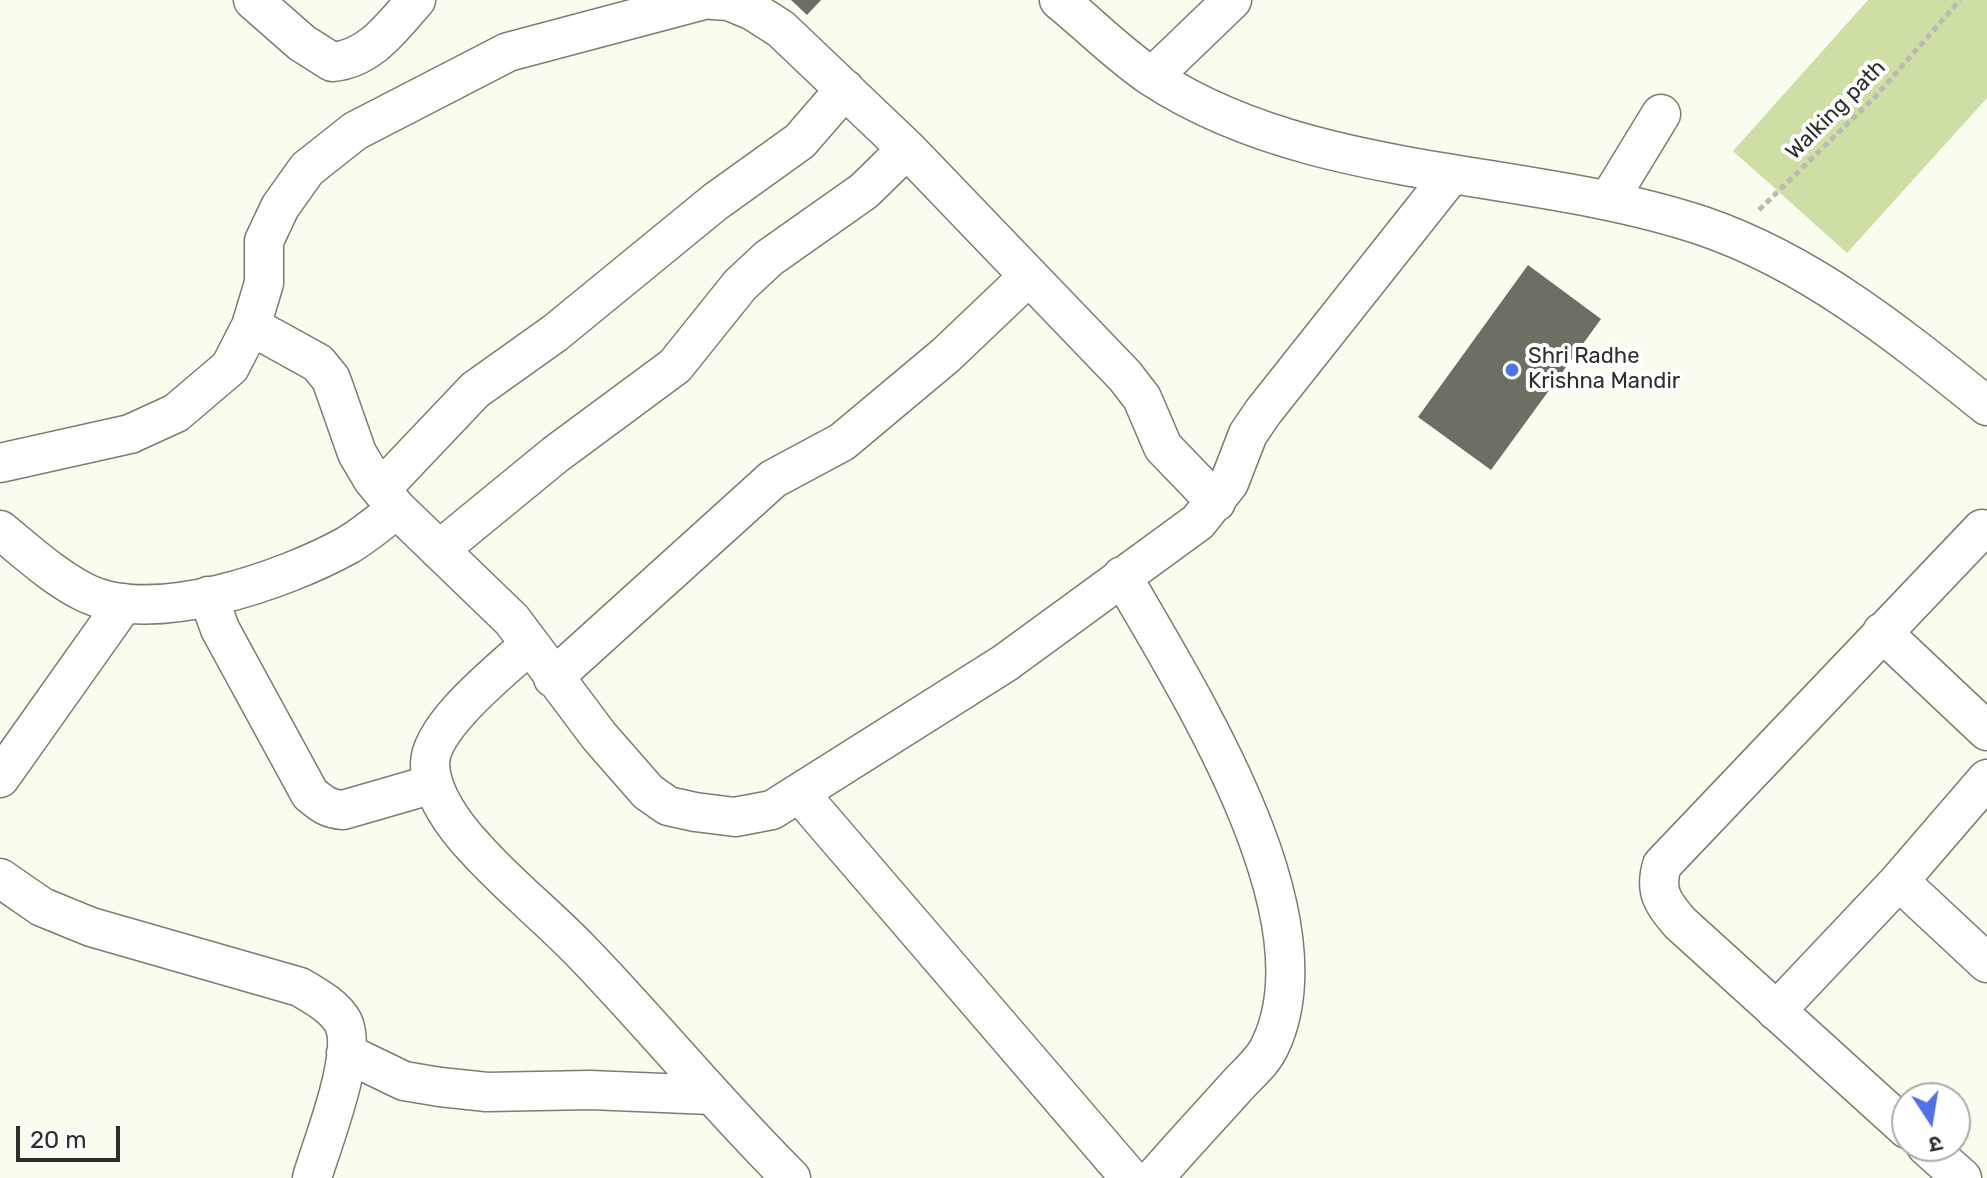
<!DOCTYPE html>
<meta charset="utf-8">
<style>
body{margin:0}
#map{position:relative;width:1987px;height:1178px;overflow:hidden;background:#f8fdef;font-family:Rubik,"Noto Sans Devanagari",sans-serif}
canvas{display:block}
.north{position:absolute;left:1891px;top:1082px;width:80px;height:80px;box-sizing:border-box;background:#fff;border:2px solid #abacaa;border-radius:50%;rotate:168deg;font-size:22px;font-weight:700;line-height:32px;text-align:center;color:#2e2f2a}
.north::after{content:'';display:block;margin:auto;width:28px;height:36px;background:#4f72e6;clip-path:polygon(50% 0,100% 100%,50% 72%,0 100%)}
.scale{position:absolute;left:16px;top:1126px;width:104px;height:36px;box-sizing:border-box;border:4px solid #2e2f2a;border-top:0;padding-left:10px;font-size:24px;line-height:28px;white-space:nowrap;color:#2e2f2a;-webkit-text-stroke:6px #fff;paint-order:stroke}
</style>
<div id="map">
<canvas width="1987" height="1178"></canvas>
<div class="north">उ</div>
<div class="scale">20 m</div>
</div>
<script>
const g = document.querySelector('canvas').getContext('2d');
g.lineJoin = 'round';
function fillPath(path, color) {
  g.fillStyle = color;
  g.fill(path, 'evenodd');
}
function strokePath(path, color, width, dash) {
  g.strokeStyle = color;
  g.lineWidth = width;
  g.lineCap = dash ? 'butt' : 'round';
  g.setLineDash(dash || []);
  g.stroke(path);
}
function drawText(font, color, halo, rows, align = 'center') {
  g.font = font + ' Rubik,sans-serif';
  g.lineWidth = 8;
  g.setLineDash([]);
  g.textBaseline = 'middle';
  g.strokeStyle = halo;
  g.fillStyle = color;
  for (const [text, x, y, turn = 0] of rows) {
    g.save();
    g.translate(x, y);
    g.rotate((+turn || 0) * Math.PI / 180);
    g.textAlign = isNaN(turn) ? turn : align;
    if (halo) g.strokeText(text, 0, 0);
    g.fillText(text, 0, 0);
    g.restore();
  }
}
fillPath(new Path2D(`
 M1868,0H1987V98L1847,253L1733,151Z`), '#cddfa5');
fillPath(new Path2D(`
 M791,0H821L807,15Z
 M1528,265L1601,319L1491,470L1418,417Z`), '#6c7064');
const minor = new Path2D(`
 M253,0L302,43L332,62C370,59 392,27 416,0
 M712,0L729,1L753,11L781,29L907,149L1125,376L1142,398L1163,447L1216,502
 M1059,0C1090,25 1119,55 1152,77C1312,182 1527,167 1703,226C1811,263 1899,335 1987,406
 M1152,77L1232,0
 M1608,201L1661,114
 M251,326L318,363L331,379L357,453L373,480L397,509L512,620L599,736L648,792L668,806L695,812L735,817L772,810L1005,663L1198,522L1229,483L1248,434L1263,412L1451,175
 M0,463L130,434L176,413L230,367L251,326L264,283V241L280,207L307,169L355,131L508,52L704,0
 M381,489L475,390L555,333L715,202L800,141L845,89
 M0,530C26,551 54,577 84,592C153,627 285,580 348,545C365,535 381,521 397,509
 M439,550L556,454L675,366L740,285L769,258L864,191L907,149
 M1122,576C1187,690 1333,914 1270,1046C1263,1062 1246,1075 1235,1088C1208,1118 1180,1148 1154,1178
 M208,596L220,629L310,794C322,804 328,809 343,810L433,784
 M1882,632L1987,731
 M530,644C503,669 431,725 430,763C430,793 455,827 475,848C507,884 546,915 580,950C652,1024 717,1105 791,1178
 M553,678L773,479L842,442L946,355L1029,276
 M0,778L124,603
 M800,794L1130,1178
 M0,878L42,907L91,927L300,987C315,996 334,1006 343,1022C359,1054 322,1143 312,1178
 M1899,881L1987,963
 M1776,1011L1899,881L1987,779
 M346,1053L404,1081L440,1087L487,1092L590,1090L711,1095
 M1907,1129L1680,923C1663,903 1654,892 1662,865L1982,529
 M1926,1146L1962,1178`);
strokePath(minor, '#7a7e72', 41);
strokePath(new Path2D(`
 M1759,210L1875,97L1960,0`), '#b7bbb0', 5, [6, 4]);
strokePath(minor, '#fff', 38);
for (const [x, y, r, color] of [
 [1512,370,8,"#4f72e6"]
]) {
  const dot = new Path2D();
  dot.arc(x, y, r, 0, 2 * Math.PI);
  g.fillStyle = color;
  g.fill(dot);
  strokePath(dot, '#fff', 3);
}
drawText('22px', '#2e2f2a', '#fff', [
 ["Walking path",1836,110,-45]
]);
drawText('22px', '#2e2f2a', '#fff', [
 ["Shri Radhe",1528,357],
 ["Krishna Mandir",1528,382]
], 'left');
</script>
